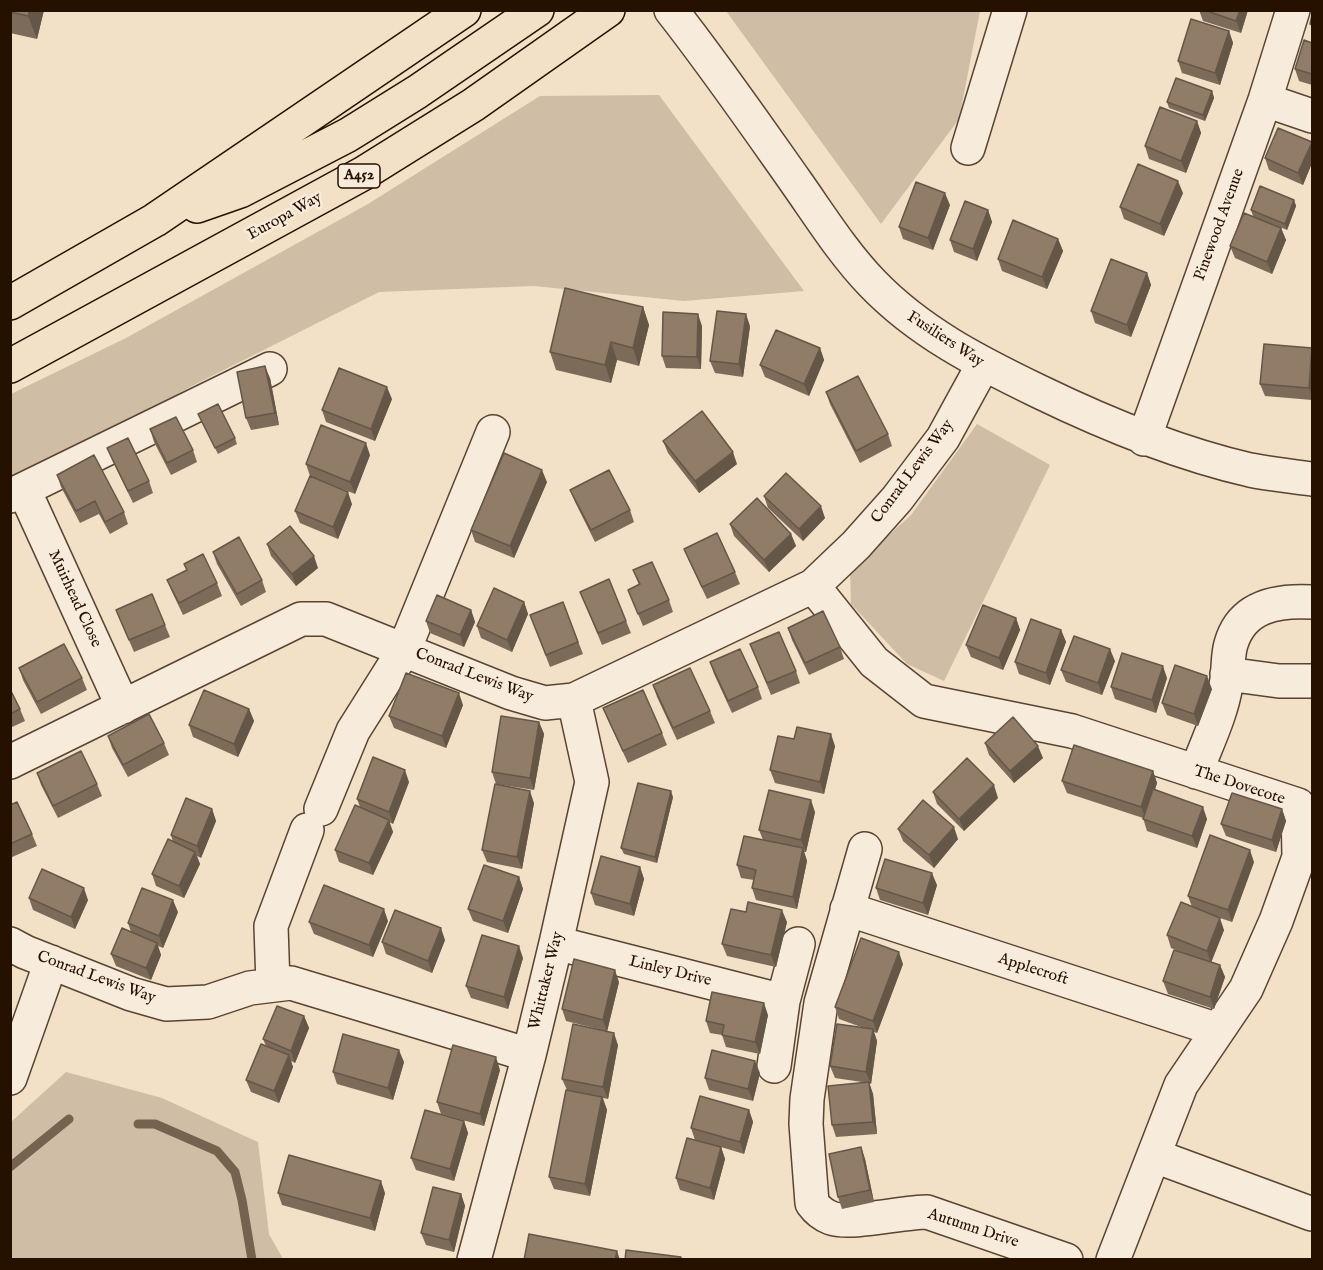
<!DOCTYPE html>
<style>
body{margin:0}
#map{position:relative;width:1323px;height:1270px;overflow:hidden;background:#f2e0c7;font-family:"IM FELL English",serif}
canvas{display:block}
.frame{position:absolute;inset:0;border:12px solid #261000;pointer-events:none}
</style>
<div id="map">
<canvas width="1323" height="1270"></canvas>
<div class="frame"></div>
</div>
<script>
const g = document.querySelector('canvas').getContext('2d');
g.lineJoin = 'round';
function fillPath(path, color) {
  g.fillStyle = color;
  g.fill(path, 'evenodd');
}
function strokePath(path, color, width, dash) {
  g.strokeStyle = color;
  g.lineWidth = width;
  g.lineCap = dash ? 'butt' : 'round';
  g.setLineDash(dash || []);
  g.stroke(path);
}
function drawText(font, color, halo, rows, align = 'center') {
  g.font = font + ' "IM FELL English",serif';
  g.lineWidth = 5;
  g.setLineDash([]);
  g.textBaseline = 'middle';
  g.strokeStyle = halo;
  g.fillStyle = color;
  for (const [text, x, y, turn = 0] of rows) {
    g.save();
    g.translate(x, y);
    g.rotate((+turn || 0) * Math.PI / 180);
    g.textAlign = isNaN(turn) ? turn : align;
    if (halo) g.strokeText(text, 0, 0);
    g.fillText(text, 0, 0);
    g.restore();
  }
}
fillPath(new Path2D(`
 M726,11H980L959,119L881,224Z
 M659,95L804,291L684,301L534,286L379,292L192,386L11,488V394L126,338L368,204L540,96Z
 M977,424L1050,465L944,681L907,664L851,604L850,570L911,515Z
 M66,1072L162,1098L258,1142L269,1234L283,1259H11V1122Z`), '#cfbda5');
strokePath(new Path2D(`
 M138,1124H155L217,1151L235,1172L242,1200L252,1260
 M10,1167L69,1119`), '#77624f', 9);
const minor = new Path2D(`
 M671,10C715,66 755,124 796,182C820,216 843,253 872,283C919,332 978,362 1038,391C1106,424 1176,453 1250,470C1270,474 1292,476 1312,479
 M1265,100L1312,116
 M968,148L1010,10
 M1144,439L1265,100L1293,10
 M24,490L123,707
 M10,496L270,369
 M813,586L874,662L924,701L1072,731L1298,805L1299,857L1276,921L1246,989L1181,1085L1113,1260
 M1227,674L1279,681H1312
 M10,762L301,619H326L511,693L545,703L574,700L813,586L856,545L897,499L943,438L983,365
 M1196,772C1207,743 1221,715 1226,685C1229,672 1227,657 1231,644C1242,606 1277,600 1312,602
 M321,809L353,731L404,650L493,432
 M865,849L821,1003L807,1099L806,1124L812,1203C817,1210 823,1215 831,1218C851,1225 902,1212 927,1212L1066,1260
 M847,909L1218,1030
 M556,943L783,1001
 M10,944L25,952L131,994L166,1004L208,1002L250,988L291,983L529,1055
 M273,985L271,926L307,830
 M774,1066L783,1001L798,944
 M10,1078L51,962
 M1155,1156L1312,1214
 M474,1260L529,1055L556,943L592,782L574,700`);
const highway = new Path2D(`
 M197,206L240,191L348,135L417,92L537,10
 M10,303L155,220L464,10
 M10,366L364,173L473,105L608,10`);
strokePath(minor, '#594432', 36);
strokePath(highway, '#261000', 36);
strokePath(minor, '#f7ebdb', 33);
strokePath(highway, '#f2e0c7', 33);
fillPath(new Path2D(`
 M10,10H44L37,39L10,33Z
 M1199,10H1248L1241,33L1203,21Z
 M1229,31L1233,43L1220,85L1182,73L1178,61Z
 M1312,43V85L1299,81L1295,69Z
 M1212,91L1214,98L1205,121L1169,108L1167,102Z
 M1197,121L1201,133L1186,173L1149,159L1145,146Z
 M1312,142V163L1303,185L1269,170L1265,158Z
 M1183,193L1164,236L1124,219L1120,207Z
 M1294,200L1296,206L1287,230L1270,223L1281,228L1286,240L1272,274L1235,258L1230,246L1253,216L1251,210Z
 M950,205L933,250L903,239L899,227Z
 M988,210L992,222L977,261L954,252L950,240Z
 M1058,239L1063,251L1047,289L1002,271L998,259Z
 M1147,273L1151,285L1131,337L1095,323L1091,311Z
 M643,307L649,325L639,366L617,360L611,383L556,370L550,352Z
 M702,326L701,369L666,368L662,356Z
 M750,326L743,377L715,373L710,361Z
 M820,348L824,360L809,396L765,377L760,365Z
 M1312,348V400L1265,396L1260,384Z
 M270,378L279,425L251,430L246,418Z
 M826,392L888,434L892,446L860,463L830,404Z
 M392,399L375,441L326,422L322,410Z
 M198,414L235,438L237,444L218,454Z
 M150,429L193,450L197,462L171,475L154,442Z
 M663,441L737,464L699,493L668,453Z
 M107,448L149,481L153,493L133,503L112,460Z
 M370,455L355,494L310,476L306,464Z
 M57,475L124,512L128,524L110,534L99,514L80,523L61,487Z
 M547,482L514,558L475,542L471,530Z
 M570,490L630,510L634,522L595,542L575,502Z
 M764,496L825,518L803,541L768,508Z
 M352,504L338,539L300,523L295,511Z
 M730,524L791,534L796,546L769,572L734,536Z
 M267,544L318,568L296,586L271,556Z
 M684,549L735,572L740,584L707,599L689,561Z
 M213,552L262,580L266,592L241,606L217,564Z
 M184,564L217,583L222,596L183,615L172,592L167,580L187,571Z
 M633,570L669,600L673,612L643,626L628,590L639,585Z
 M580,592L626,621L631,633L602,645Z
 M524,602L528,614L512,652L481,638L477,626Z
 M563,602L583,654L550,667L530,615Z
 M116,610L165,625L170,637L134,652Z
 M471,610L475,622L464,647L430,633L426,621Z
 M1016,618L1020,630L1003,670L971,657L966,645Z
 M788,628L840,647L844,659L809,675L792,640Z
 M1061,630L1066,642L1050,685L1019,674L1015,662Z
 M750,644L796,671L800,683L771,695Z
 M1115,661L1102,695L1066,682L1061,670Z
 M710,662L758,687L762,699L732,713L714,674Z
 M19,668L82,678L87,690L41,714L23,680Z
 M1167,678L1156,713L1115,699L1111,687Z
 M653,685L710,711L715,723L677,740L657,697Z
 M10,689L20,709L25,721L10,728Z
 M1212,689L1198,726L1167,715L1162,703Z
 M463,705L446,748L394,728L389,716Z
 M603,708L662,733L667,745L628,763L608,720Z
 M249,709L254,721L238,757L193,737L189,725Z
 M539,722L544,734L534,790L496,784L492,772Z
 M108,736L164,743L169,755L128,777L112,748Z
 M794,739L835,746L824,794L775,783L770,770Z
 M985,743L1043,758L1014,783L989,755Z
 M1153,771L1157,783L1155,789L1207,819L1197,848L1147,831L1143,818L1067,793L1062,781Z
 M37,773L97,784L102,796L58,818L41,785Z
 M409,782L393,824L389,822L393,832L373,875L339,862L335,850L360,807L357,799Z
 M933,792L998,798L964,831L937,804Z
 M673,797L657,863L624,854L621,848Z
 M534,803L522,869L487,862L482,850Z
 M10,805L32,834L37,846L10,858Z
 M212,809L216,821L201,858L197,856L200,864L184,898L156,886L152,874L173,842L171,835Z
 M1282,809L1286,821L1276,852L1226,836L1221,824Z
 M815,812L806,852H804L807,861L797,909L756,900L752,888L754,880L741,878L737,865L763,840L759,830Z
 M898,829L958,839L934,868L903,841Z
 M1254,862L1232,922L1211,915L1224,930L1211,962L1220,965L1225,977L1214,1009L1168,994L1163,981L1189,955L1171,948L1167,935L1192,907L1188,896Z
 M640,867L644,879L634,916L595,905L591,893Z
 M519,877L523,889L508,933L473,921L468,909Z
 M937,885L928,915L880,900L876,888Z
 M29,898L88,900L75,929L33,910Z
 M178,912L163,948L158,946L161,955L151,980L116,966L111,954L131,932L128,923Z
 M388,921L373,957L314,934L309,922Z
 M787,922L776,967L727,956L722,944Z
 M445,940L432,973L386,954L382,942Z
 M523,958L508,1009L471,998L466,986Z
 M903,964L877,1033L874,1032L877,1041L871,1084L869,1083L873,1094L877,1134L836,1137L832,1125L862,1082L835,1078L830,1066L864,1028L839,1019L835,1007Z
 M619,982L607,1031L618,1045L608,1099L603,1098L607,1110L590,1196L554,1189L549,1177L567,1090L562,1079L598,1029L566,1021L562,1009Z
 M768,1015L760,1054L726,1047L722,1035L710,1033L706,1021Z
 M304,1016L309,1028L295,1063L291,1061L293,1067L279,1103L251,1092L246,1080L266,1046L263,1039Z
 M404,1062L393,1100L337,1084L333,1072Z
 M500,1070L484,1126L441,1114L437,1102Z
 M760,1073L753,1101L709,1090L705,1078Z
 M749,1110L753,1122L744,1154L721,1147L725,1159L714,1200L680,1190L676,1178L695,1140L691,1128Z
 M464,1121L468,1133L454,1181L416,1170L411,1158Z
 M861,1147L865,1159L874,1202L842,1209L838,1197Z
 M278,1193H385L375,1231L282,1205Z
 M461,1194L465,1206L454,1252L426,1245L421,1233Z`), '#7c6b59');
fillPath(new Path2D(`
 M30,10H44L37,39L28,16Z
 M1240,10H1248L1241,33L1236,21Z
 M1229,31L1233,43L1220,85L1215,73Z
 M1212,91L1214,98L1205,121L1203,115Z
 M1197,121L1201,133L1186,173L1181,161Z
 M1312,142V163L1303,185L1298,173Z
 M1178,181L1183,193L1164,236L1160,224Z
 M945,193L950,205L933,250L928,238Z
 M1294,200L1296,206L1287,230L1285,224Z
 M988,210L992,222L977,261L973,249Z
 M1281,228L1286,240L1272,274L1267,262Z
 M1058,239L1063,251L1047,289L1042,277Z
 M1147,273L1151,285L1131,337L1127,325Z
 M643,307L649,325L639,366L633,348Z
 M698,314L702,326L701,369L697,357Z
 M746,314L750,326L743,377L739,364Z
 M611,342L617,360L611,383L605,365Z
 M820,348L824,360L809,396L804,384Z
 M1312,349V397L1309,388Z
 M265,366L270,378L279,425L275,413Z
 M387,387L392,399L375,441L371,429Z
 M366,443L370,455L355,494L350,482Z
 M733,452L737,464L699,493L695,481Z
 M542,470L547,482L514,558L510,546Z
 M348,492L352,504L338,539L333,527Z
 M821,506L825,518L803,541L799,529Z
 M791,534L796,546L769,572L764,560Z
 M314,556L318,568L296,586L292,574Z
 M524,602L528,614L512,652L507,640Z
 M471,610L475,622L464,647L460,635Z
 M1016,618L1020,630L1003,670L999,658Z
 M1061,630L1066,642L1050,685L1046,673Z
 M1110,649L1115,661L1102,695L1098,683Z
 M1163,666L1167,678L1156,713L1152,700Z
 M1207,676L1212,689L1198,726L1194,714Z
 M459,693L463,705L446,748L442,736Z
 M249,709L254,721L238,757L234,744Z
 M539,722L544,734L534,790L530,778Z
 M831,734L835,746L824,794L820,782Z
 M1038,746L1043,758L1014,783L1010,771Z
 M405,770L409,782L393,824L389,812Z
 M1153,771L1157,783L1146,819L1141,807Z
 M994,785L998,798L964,831L959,819Z
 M530,791L534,803L522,869L517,857Z
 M671,791L673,797L657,863L655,857Z
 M811,800L815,812L806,852L801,840Z
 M1203,807L1207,819L1197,848L1192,836Z
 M212,809L216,821L201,858L197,846Z
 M1282,809L1286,821L1276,852L1272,840Z
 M389,820L393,832L373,875L369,863Z
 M954,827L958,839L934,868L929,855Z
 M803,848L807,861L797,909L793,897Z
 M1250,850L1254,862L1232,922L1228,910Z
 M195,852L200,864L184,898L179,886Z
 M640,867L644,879L634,916L630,904Z
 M932,873L937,885L928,915L923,903Z
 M519,877L523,889L508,933L503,921Z
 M84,888L88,900L75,929L71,917Z
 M173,900L178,912L163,948L159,936Z
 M384,909L388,921L373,957L369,945Z
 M782,910L787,922L776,967L771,955Z
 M1220,918L1224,930L1211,963L1207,951Z
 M441,928L445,940L432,973L428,961Z
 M157,943L161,955L151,980L146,968Z
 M519,946L523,958L508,1009L504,997Z
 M899,952L903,964L877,1033L873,1021Z
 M1220,965L1225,977L1214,1009L1210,997Z
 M615,970L619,982L607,1032L603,1020Z
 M764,1003L768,1015L760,1054L755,1042Z
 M304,1016L309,1028L295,1063L291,1051Z
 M873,1029L877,1041L871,1084L866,1072Z
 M614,1033L618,1045L608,1099L603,1087Z
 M399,1050L404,1062L393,1100L388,1088Z
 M289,1055L293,1067L279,1103L274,1091Z
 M496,1057L500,1070L484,1126L480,1114Z
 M755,1061L760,1073L753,1101L748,1089Z
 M869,1082L873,1094L877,1134L873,1122Z
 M602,1097L607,1110L590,1196L585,1184Z
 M749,1110L753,1122L744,1154L740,1142Z
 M464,1121L468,1133L454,1181L450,1169Z
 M721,1147L725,1159L714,1200L710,1188Z
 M861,1147L865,1159L874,1202L870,1190Z
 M381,1181L385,1193L375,1231L370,1218Z
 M461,1194L465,1206L454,1252L449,1240Z
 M617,1251L620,1260H615Z`), '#655748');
const building = new Path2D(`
 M10,10H30L28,16L10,12Z
 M1204,10H1240L1236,21Z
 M1312,15V25L1310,24Z
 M1191,19L1229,31L1215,73L1178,61Z
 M1304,40L1312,43V74L1295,69Z
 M1176,78L1212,91L1203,115L1167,102Z
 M1160,107L1197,121L1181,161L1145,146Z
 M1278,128L1312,142L1298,173L1265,158Z
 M1138,164L1178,181L1160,224L1120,207Z
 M916,182L945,193L928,238L899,227Z
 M1260,186L1294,200L1285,224L1251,210Z
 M965,201L988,210L973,249L950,240Z
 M1244,213L1281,228L1267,262L1230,246Z
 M1013,220L1058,239L1042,277L998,259Z
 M1111,259L1147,273L1127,325L1091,311Z
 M565,288L643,307L633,348L611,342L605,365L550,352Z
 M717,311L746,314L739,364L710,361Z
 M663,312L698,314L697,357L662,356Z
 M776,330L820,348L804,384L760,365Z
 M1264,344L1312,348L1309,388L1260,384Z
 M265,366L275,413L246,418L237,372Z
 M339,368L387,387L371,429L322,410Z
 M858,376L888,434L856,451L826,392Z
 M218,404L235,438L215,448L198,414Z
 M702,411L733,452L695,481L663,441Z
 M176,417L193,450L167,463L150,429Z
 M321,425L366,443L350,482L306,464Z
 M128,438L149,481L128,491L107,448Z
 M504,453L542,470L510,546L471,530Z
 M94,455L124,512L105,522L95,501L76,511L57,475Z
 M609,470L630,510L591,530L570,490Z
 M786,473L821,506L799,529L764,496Z
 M310,476L348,492L333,527L295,511Z
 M757,498L791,534L764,560L730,524Z
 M290,526L314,556L292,574L267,544Z
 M717,533L735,572L702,587L684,549Z
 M239,537L262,580L237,594L213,552Z
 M203,554L217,583L179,603L167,580L187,570L184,564Z
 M652,562L669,600L638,614L628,590L640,584L633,570Z
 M609,579L626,621L598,633L580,592Z
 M494,588L524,602L507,640L477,626Z
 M152,594L165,625L129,640L116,610Z
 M437,595L471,610L460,635L426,621Z
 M563,602L578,642L546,655L530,615Z
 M983,605L1016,618L999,658L966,645Z
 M823,611L840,647L805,663L788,628Z
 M1031,619L1061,630L1046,673L1015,662Z
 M779,632L796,671L767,683L750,644Z
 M1074,636L1110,649L1098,683L1061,670Z
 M64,644L82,678L37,702L19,668Z
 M740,649L758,687L728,701L710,662Z
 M1122,653L1163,666L1152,700L1111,687Z
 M1175,665L1207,676L1194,714L1162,703Z
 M690,668L710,711L673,728L653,685Z
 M406,673L459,693L442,736L389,716Z
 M10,689L20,709L10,714Z
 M204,690L249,709L234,744L189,725Z
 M643,690L662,733L623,751L603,708Z
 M149,714L164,743L123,765L108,736Z
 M501,716L539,722L530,778L492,772Z
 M1013,717L1038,746L1010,771L985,743Z
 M797,727L831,734L820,782L770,770L778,736L794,739Z
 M1074,745L1153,771L1141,807L1062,781Z
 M81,751L97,784L53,806L37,773Z
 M373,757L405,770L389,812L357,799Z
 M967,758L994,785L959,819L933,792Z
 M638,783L671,791L655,857L621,848Z
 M495,784L530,791L517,857L482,850Z
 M1153,789L1203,807L1192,836L1143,819Z
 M769,790L811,800L801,840L759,830Z
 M1232,793L1282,809L1272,840L1221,824Z
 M186,798L212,809L197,846L171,835Z
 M923,800L954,827L929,855L898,829Z
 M17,802L32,834L10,844V805Z
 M355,805L389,820L369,863L335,850Z
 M1210,835L1250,850L1228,910L1188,896Z
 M744,836L803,848L793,897L752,888L756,870L737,865Z
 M168,839L195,852L179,886L152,874Z
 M601,856L640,867L630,904L591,893Z
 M885,859L932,873L923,903L876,888Z
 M484,865L519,877L503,921L468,909Z
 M42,869L84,888L71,917L29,898Z
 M324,885L384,909L369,945L309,922Z
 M142,888L173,900L159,936L128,923Z
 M748,902L782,910L771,955L722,944L731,909L746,912Z
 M1181,902L1220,918L1207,951L1167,935Z
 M395,910L441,928L428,961L382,942Z
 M122,928L157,943L146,968L111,954Z
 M482,935L519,946L504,997L466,986Z
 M861,938L899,952L873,1021L835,1007Z
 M1174,950L1220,965L1210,997L1163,981Z
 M574,959L615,970L603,1020L562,1009Z
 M712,992L764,1003L755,1042L722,1035L724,1025L706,1021Z
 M277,1006L304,1016L291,1051L263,1039Z
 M573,1024L614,1033L603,1087L562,1079Z
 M837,1024L873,1029L866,1072L830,1066Z
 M343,1034L399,1050L388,1088L333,1072Z
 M261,1044L289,1055L274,1091L246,1080Z
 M453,1045L496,1057L480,1114L437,1102Z
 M712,1050L755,1061L748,1089L705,1078Z
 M869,1082L873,1122L832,1125L828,1086Z
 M566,1090L602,1097L585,1184L549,1177Z
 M700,1096L749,1110L740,1142L691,1128Z
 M425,1110L464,1121L450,1169L411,1158Z
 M687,1138L721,1147L710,1188L676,1178Z
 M861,1147L870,1190L838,1197L829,1154Z
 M289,1155L381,1181L370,1218L278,1193Z
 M433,1187L461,1194L449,1240L421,1233Z
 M529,1234L617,1251L615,1260H524Z
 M626,1250L681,1257L680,1260H625Z`);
fillPath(building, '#907c67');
strokePath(building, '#655748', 1.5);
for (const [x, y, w] of [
 [359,176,42]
]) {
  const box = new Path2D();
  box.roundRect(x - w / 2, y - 12, w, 24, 4.5);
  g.fillStyle = '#f7ebdb';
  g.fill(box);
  strokePath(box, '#261000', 1.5);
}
drawText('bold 15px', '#261000', null, [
 ["A452",359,176]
]);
drawText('16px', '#261000', '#f7ebdb', [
 ["Europa Way",285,217,-29],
 ["Pinewood Avenue",1220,225,-70],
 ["Fusiliers Way",945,340,33],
 ["Conrad Lewis Way",913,472,-53],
 ["Muirhead Close",74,599,65],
 ["Conrad Lewis Way",474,676,21],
 ["The Dovecote",1239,786,18],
 ["Applecroft",1033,970,18],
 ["Linley Drive",670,972,14],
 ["Conrad Lewis Way",96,978,20],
 ["Whittaker Way",547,981,-76],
 ["Autumn Drive",973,1229,18]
]);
</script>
